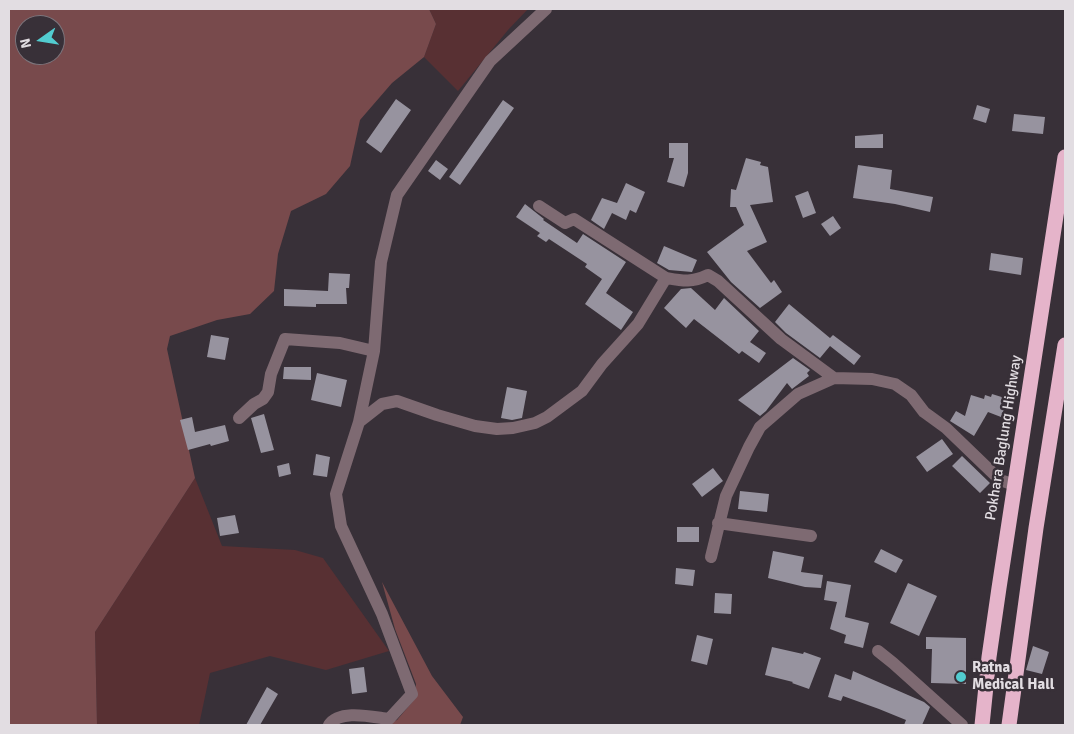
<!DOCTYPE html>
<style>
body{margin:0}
#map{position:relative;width:1074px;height:734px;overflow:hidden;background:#383038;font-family:Signika,sans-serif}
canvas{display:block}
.frame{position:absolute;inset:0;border:10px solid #e2dde2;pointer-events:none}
.north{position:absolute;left:15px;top:15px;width:50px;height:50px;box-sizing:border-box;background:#383038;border:1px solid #7c757c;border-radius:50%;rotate:257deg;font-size:14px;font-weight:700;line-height:20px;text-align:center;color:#e2dde2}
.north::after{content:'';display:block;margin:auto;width:18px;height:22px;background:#52ccd0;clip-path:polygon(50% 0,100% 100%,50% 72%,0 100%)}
</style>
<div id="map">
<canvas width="1074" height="734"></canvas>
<div class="frame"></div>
<div class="north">N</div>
</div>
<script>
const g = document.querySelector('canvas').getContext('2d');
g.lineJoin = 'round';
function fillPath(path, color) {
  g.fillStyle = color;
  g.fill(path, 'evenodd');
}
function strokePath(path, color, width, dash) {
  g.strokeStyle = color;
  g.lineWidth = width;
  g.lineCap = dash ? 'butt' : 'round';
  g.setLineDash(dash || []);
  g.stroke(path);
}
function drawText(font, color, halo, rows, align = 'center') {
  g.font = font + ' Signika,sans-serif';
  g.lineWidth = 5;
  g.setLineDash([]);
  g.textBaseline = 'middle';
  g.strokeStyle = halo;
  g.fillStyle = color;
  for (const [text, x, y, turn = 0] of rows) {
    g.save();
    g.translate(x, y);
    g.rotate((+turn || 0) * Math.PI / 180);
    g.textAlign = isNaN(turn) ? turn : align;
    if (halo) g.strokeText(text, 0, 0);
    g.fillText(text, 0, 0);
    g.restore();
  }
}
fillPath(new Path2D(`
 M429,9H528L508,30L458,91L424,57L436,24Z
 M195,478L222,546L295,550L323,558L389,651L326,670L270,656L210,673L199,725H97L95,632Z`), '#583033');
fillPath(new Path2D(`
 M9,9H429L436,24L424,57L392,83L360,120L350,166L326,194L291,211L278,254L274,291L250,314L217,320L170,336L167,349L195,478L95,632L97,725H9ZM25,25H55V55H25Z
 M382,582L432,676L463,717L460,725H383L397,720L414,700L416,684L395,629Z`), '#784a4c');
fillPath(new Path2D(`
 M396,99L411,110L381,153L366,142Z
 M503,100L514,108L460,185L449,177Z
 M977,105L990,109L986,123L973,119Z
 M1014,114L1045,117L1043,134L1012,131Z
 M883,134V148H855V136Z
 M669,143H688V173L684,187L667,182L674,158H669Z
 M746,158L761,162L760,165L768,167L773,202L750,205L767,242L747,251L771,283L774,280L782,292L760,308L731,282L707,252L744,225L736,207H730L731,189L736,190Z
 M436,160L448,169L440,180L428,171Z
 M858,165L892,170L890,189L933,197L930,212L895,204L853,198Z
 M626,183L645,192L636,213L630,210L626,220L612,213L604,229L591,220L602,198L617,203Z
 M808,191L816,213L803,218L795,196Z
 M525,204L544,219L543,220L577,243L583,234L626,262L606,293L633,312L621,330L585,304L602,279L585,267L587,264L549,239L546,242L537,236L540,233L516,217Z
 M833,216L841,228L830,236L821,224Z
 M664,246L697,260L692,272L669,270L657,263Z
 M991,253L1023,258L1021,275L989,270Z
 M329,273L350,274L349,288H346L347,304H316V307L284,306V289L328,291Z
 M691,288L715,310L724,298L759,331L750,342L766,353L759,363L742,351L739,354L694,319L686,328L664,308L681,289Z
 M789,304L830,338L833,335L861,356L854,365L830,346L820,358L786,333L775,322Z
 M211,335L229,338L225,360L207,357Z
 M793,358L810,370L807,373L809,376L792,389L787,383L766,411L760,416L738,400Z
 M284,367H311V380L283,379Z
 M317,373L347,380L341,407L311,400Z
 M507,387L527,391L522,418L512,420L501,418Z
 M992,394L1008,399L1001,417L988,412L974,436L950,421L956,411L965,416L971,395L984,399L985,395L991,397Z
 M264,414L274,450L261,453L251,418Z
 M192,417L195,432L225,425L229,441L211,446L210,444L188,450L180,420Z
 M942,439L953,454L927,472L916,457Z
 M316,454L330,457L327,477L313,475Z
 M962,456L990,483L980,493L952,466Z
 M289,463L291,474L279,477L277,466Z
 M713,468L723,481L702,497L692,484Z
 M740,491L769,494L767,512L738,509Z
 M235,515L239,533L220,536L217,518Z
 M677,527H699V542H677Z
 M881,549L903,560L896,573L874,562Z
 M773,551L804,557L801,572L823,575L821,588L805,587L768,578Z
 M676,568L695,570L693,586L675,584Z
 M827,581L851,585L845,617L869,623L863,648L844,643L846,635L830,629L837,602L824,600Z
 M908,583L937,596L919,636L890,623Z
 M715,593L732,594L731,614L714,613Z
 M697,635L713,639L707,665L691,661Z
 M926,637L966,638V684L931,683L932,649H926Z
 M1033,646L1049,652L1042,674L1026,670Z
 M772,647L803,654L804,652L821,658L809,689L792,683L793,682L765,675Z
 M364,667L367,692L352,694L349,669Z
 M853,671L924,702L930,707L922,725H904L906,720L879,709L843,696L841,701L828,697L835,674L851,680Z
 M267,687L278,694L260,725H246Z`), '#97939f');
strokePath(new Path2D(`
 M539,206L565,223L574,219L666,278
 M239,418L254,404L263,399L268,392L271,374L285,339L340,343L374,351
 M359,422L382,404L397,401L437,415L475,426L497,429L513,428L535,423L547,417L582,391L602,364L638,324L666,278C683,281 691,283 708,275L718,281L781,339L834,378L872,379L895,384L911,395L924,412L946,428L1000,480L1015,485
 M718,523L811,536
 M711,557L726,496L749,447L760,427L798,394L834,378
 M878,651L893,663L962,725
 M329,725C340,709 372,717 389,719L412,694L382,614L341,526L336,494L359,422L374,351L381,262L397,195L490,61L546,9`), '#7e6a72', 12);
strokePath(new Path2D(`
 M982,725L989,657L999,588L1065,157
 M1009,725L1036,528L1065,345`), '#e5b4ca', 15);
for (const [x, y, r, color] of [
 [961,677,6,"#52ccd0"]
]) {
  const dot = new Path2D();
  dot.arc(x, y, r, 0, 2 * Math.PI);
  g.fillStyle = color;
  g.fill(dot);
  strokePath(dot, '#383038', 2);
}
drawText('15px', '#e2dde2', '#383038', [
 ["Pokhara Baglung Highway",1004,438,-81]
]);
drawText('bold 15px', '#e2dde2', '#383038', [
 ["Ratna",972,668],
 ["Medical Hall",972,685]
], 'left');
</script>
